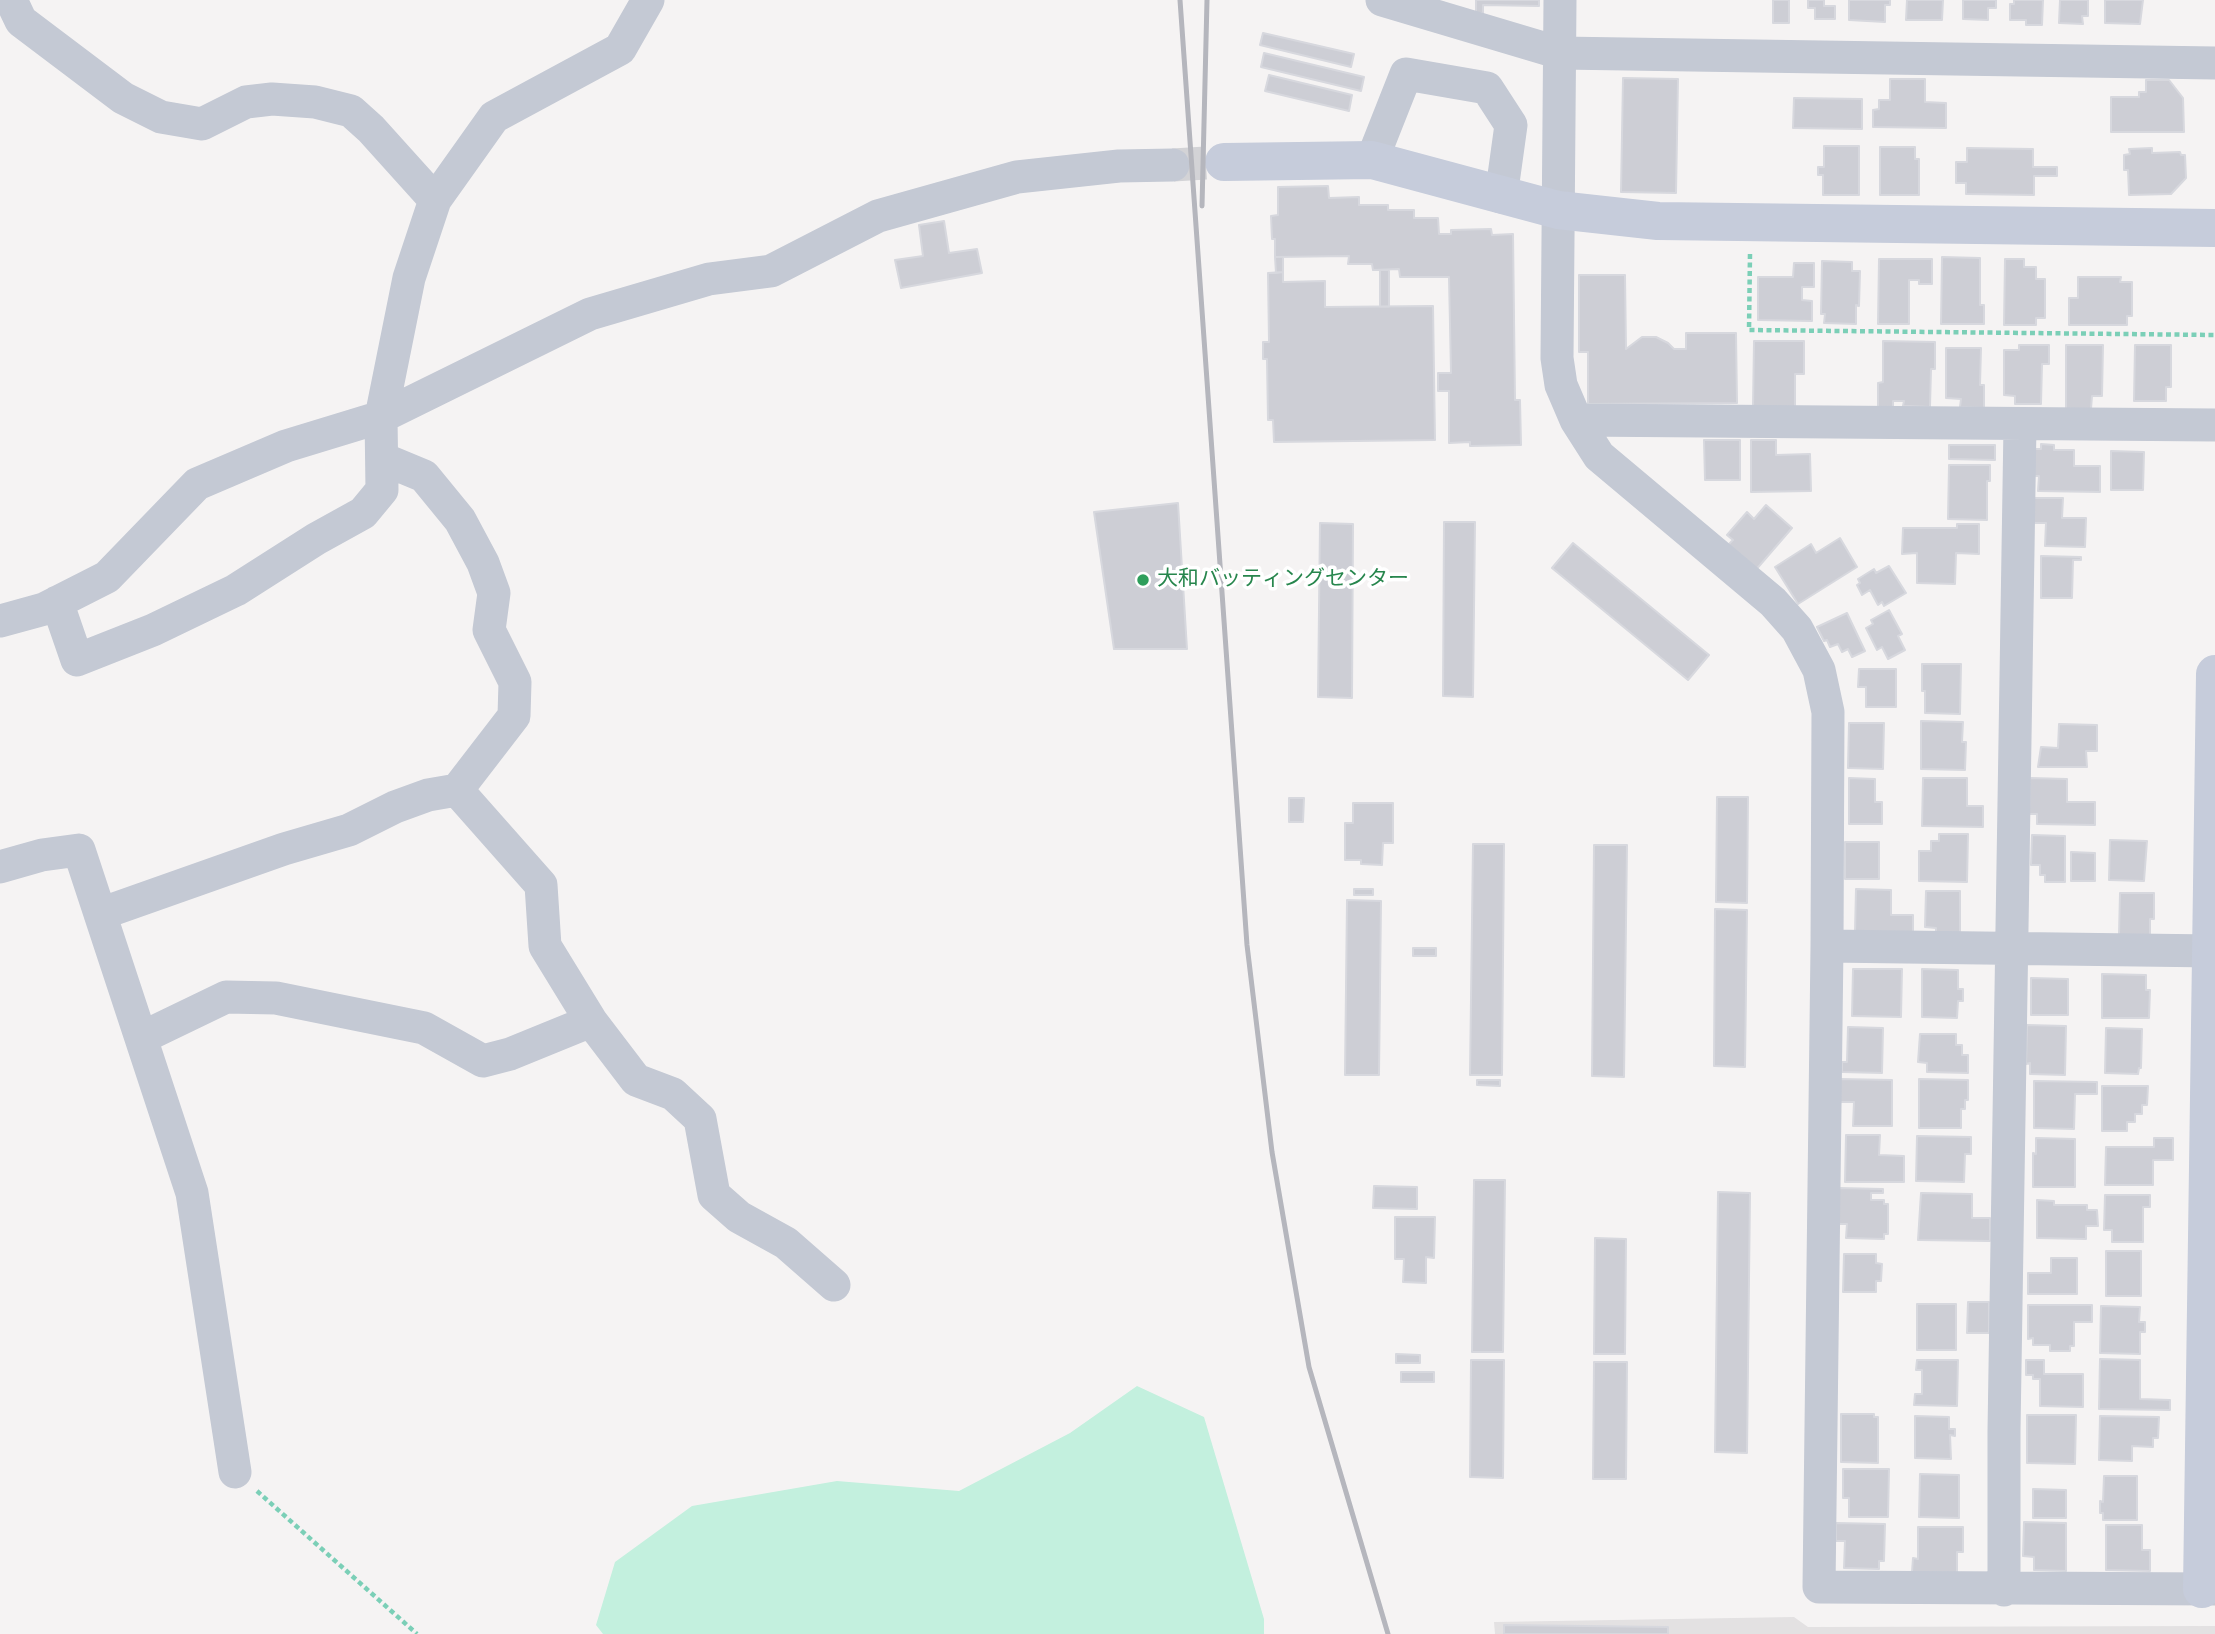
<!DOCTYPE html>
<meta charset="utf-8">
<style>
body{margin:0}
canvas{display:block;background:#f5f3f3}
</style>
<canvas width="2215" height="1634"></canvas>
<script>
const g = document.querySelector('canvas').getContext('2d');
g.lineJoin = 'round';
function fillPath(path, color) {
  g.fillStyle = color;
  g.fill(path, 'evenodd');
}
function strokePath(path, color, width, dash) {
  g.strokeStyle = color;
  g.lineWidth = width;
  g.lineCap = dash ? 'butt' : 'round';
  g.setLineDash(dash || []);
  g.stroke(path);
}
function drawText(font, color, halo, rows, align = 'center') {
  g.font = font + ' Jost,"Noto Sans JP",sans-serif';
  g.lineWidth = 7;
  g.setLineDash([]);
  g.textBaseline = 'middle';
  g.strokeStyle = halo;
  g.fillStyle = color;
  for (const [text, x, y, turn = 0] of rows) {
    g.save();
    g.translate(x, y);
    g.rotate((+turn || 0) * Math.PI / 180);
    g.textAlign = isNaN(turn) ? turn : align;
    if (halo) g.strokeText(text, 0, 0);
    g.fillText(text, 0, 0);
    g.restore();
  }
}
fillPath(new Path2D(`
 M1794,1617L1808,1627L2215,1626V1634H1495L1494,1622Z`), '#e3e1e2');
fillPath(new Path2D(`
 M1137,1386L1204,1417L1264,1619V1634H603L596,1625L615,1562L692,1506L837,1481L959,1491L1070,1433Z`), '#c3f0de');
const building = new Path2D(`
 M1476,0H1539V6L1483,5V13H1476Z
 M1773,0H1789V23H1773Z
 M1808,0H1824V6H1835V19H1815V8H1808Z
 M1849,0H1890V5H1885V22L1849,20Z
 M1907,0H1943L1942,20H1906Z
 M1963,0H1996V8H1988V20L1963,19Z
 M2014,0H2043L2042,25H2026V20H2010V4H2014Z
 M2060,0H2088V16H2082L2083,24L2059,23Z
 M2105,0H2143L2140,24L2105,23Z
 M1263,33L1354,54L1351,67L1260,45Z
 M1264,53L1364,77L1361,91L1261,67Z
 M1269,75L1352,95L1349,111L1265,91Z
 M1623,78L1678,79L1676,193L1621,192Z
 M1890,79H1925V102L1946,103V128L1873,127V110L1879,109V100H1890Z
 M2146,80H2169L2183,98L2184,132H2111V97H2139V92H2146Z
 M1794,98L1862,99V129L1793,128Z
 M1824,146H1859V195H1823V175H1818V167H1824Z
 M1880,147H1915V159H1919V195H1880Z
 M1967,148L2033,149V167H2057V176H2034V195L1966,194V183H1956V162H1967Z
 M2152,148V153L2180,152L2181,155H2185L2186,178L2171,194L2129,195L2128,170H2124V155L2130,154L2129,149Z
 M1328,186L1329,198L1359,197V205H1388V210H1414V218H1438L1439,234H1451V230L1491,229L1492,235L1513,234L1515,400H1520L1521,445L1470,446V442L1449,443V391H1438V373H1451L1449,277H1400L1399,269L1373,270L1372,264H1348L1349,256L1275,257V239H1272L1271,216L1278,215V187Z
 M944,221L949,253L977,249L982,273L901,288L895,260L923,256L919,225Z
 M1275,257H1283V272L1276,273Z
 M1942,257L1980,258V305H1984V324H1941Z
 M1879,259H1932V284H1919V280H1909V324H1878Z
 M2005,259H2024V267H2036V279H2045V318H2036V325H2004Z
 M1822,261L1852,262V271H1860L1859,306L1856,305V324L1824,323L1825,314H1821Z
 M1794,263H1814V287H1802V300L1812,301V321L1758,320V277H1793Z
 M1380,270H1389V307H1380Z
 M1283,272V282L1325,281V307L1433,306L1435,440L1274,442L1273,420H1268L1267,359H1263V342H1269L1268,273Z
 M1579,275H1625L1626,349L1642,337H1656L1668,343L1674,349H1686V333H1736L1737,403L1588,404V352H1579Z
 M2078,277H2121L2120,282H2132V316H2127V325H2069V298H2078Z
 M1754,341H1804V374H1795V408L1753,407Z
 M1883,341L1935,342V369H1931L1930,407L1903,406L1904,401H1893V408H1878V383L1883,382Z
 M2019,345H2049V364H2042L2041,404H2015V396L2004,395V350H2019Z
 M2066,345H2103L2102,396H2092L2091,409H2066Z
 M2135,345H2171V387H2166V401H2134Z
 M1946,348H1981L1980,385H1984V408L1960,407L1961,399L1946,398Z
 M1704,440H1740V480H1705Z
 M1751,440H1776V455L1810,454L1811,491L1751,492Z
 M2041,444L2054,445V450H2074V466H2100V492L2038,491L2039,476H2034V449H2041Z
 M1949,445H1995V460L1949,459Z
 M2111,451L2144,452L2143,490H2111Z
 M1949,465H1990V481H1987V520L1948,519Z
 M2032,498H2063L2062,518H2086L2085,547L2045,546L2046,523H2032Z
 M1178,503L1187,649H1114L1094,512Z
 M1766,505L1792,528L1754,572L1726,547L1733,540L1727,535L1747,512L1754,519Z
 M1444,522H1475L1473,697L1443,696Z
 M1320,523L1353,524L1352,698L1318,697Z
 M1957,524H1979V554L1956,553L1955,584L1917,583V553L1902,554L1903,528H1957Z
 M1840,538L1857,567L1798,604L1775,567L1811,544L1816,553Z
 M1573,543L1709,655L1688,680L1552,568Z
 M2041,556L2081,557V560H2073L2072,598H2041Z
 M1889,566L1906,593L1884,606L1882,602L1878,605L1870,590L1862,595L1857,585L1860,583L1858,579L1874,569L1876,573Z
 M1889,610L1902,634L1898,636L1905,650L1888,659L1882,647L1877,650L1866,628L1873,624L1871,620Z
 M1847,613L1865,651L1852,657L1848,649L1842,652L1838,644L1830,647L1827,640L1824,641L1817,627Z
 M1922,664H1961L1960,714L1925,713V691H1922Z
 M1859,669H1896V707H1866V687H1858Z
 M1921,721L1963,722L1962,742H1966L1965,770L1921,769Z
 M1849,723H1884L1883,769L1848,768Z
 M2059,724L2097,725V751H2086L2087,767H2038L2041,747L2058,748Z
 M1849,778L1875,779V802H1882V824H1849Z
 M1923,778H1967V806H1983V827L1922,826Z
 M2030,778L2067,779V802H2095V825L2037,824V814H2029Z
 M1717,797H1748L1747,903L1716,902Z
 M1289,798H1304L1303,822H1289Z
 M1353,803H1393V843H1383L1382,865L1361,864V860H1345V823H1353Z
 M1939,834H1968L1967,882L1919,881V851H1931V841H1939Z
 M2032,835L2065,836V882H2045V875H2040V865H2031Z
 M2110,840L2147,841L2144,881L2109,880Z
 M1845,842H1879V879H1845Z
 M1473,844H1504L1502,1075H1470Z
 M1594,845H1627L1624,1077L1592,1076Z
 M2071,852L2095,853V881H2071Z
 M1354,889H1373V895H1354Z
 M1856,889L1891,890V915H1913V932H1855Z
 M1926,891H1960V934H1936V928L1925,927Z
 M2120,893H2154V919H2150V936L2119,935Z
 M1347,900L1381,901L1379,1075H1345Z
 M1715,909L1747,910L1745,1067L1714,1066Z
 M1413,948H1436V956H1413Z
 M1853,969H1902L1901,1017L1852,1016Z
 M1922,969L1958,970V989H1963V1001H1958L1957,1018L1922,1017Z
 M2102,974L2146,975V990H2150L2149,1018H2102Z
 M2031,978L2068,979V1015H2031Z
 M2027,1025L2066,1026L2065,1075L2030,1074V1063L2026,1064Z
 M1848,1027L1883,1028L1882,1073L1842,1072V1062H1847Z
 M2106,1028L2142,1029L2141,1068H2139L2138,1074L2105,1073Z
 M1920,1034H1956V1045H1962V1055H1968V1073L1927,1072V1063L1918,1062Z
 M1839,1079L1892,1080V1126H1853L1854,1102H1839Z
 M1919,1079L1968,1080V1100H1965V1109H1961V1128H1919Z
 M1477,1080H1500V1086L1477,1085Z
 M2034,1081L2097,1082V1094H2075L2074,1129L2034,1128Z
 M2102,1086H2148L2147,1105H2142V1114H2135V1122H2127V1131H2102Z
 M1846,1135H1880L1879,1155L1904,1156V1182H1845Z
 M1917,1136L1971,1137V1154H1965L1964,1182L1916,1181Z
 M2036,1138L2075,1139V1187H2033V1153L2036,1154Z
 M2154,1138H2173V1160H2153V1185H2105L2106,1147H2154Z
 M1474,1180H1505L1503,1352H1472Z
 M1374,1186L1417,1187V1209L1373,1208Z
 M1838,1188L1883,1189V1193H1871V1200H1884V1204H1888V1234H1884V1239L1846,1238L1847,1224H1838Z
 M1718,1192L1750,1193L1747,1453L1715,1452Z
 M1921,1193L1972,1194V1218H1990V1241L1918,1240Z
 M2105,1195H2150V1207H2143V1242H2112V1230H2104Z
 M2037,1200L2054,1201V1205H2087V1210H2097L2098,1226H2086V1239L2037,1238Z
 M1395,1217H1435L1434,1258L1426,1257V1283L1403,1282L1404,1259H1395Z
 M1595,1238L1626,1239L1625,1354H1594Z
 M2106,1251H2141V1296H2106Z
 M1844,1254H1876V1263L1882,1264L1881,1281H1876V1292H1843Z
 M2051,1258H2077V1294H2028V1273H2051Z
 M1968,1302H1989V1333H1967Z
 M1917,1304H1956V1350H1917Z
 M2028,1305H2092V1322H2074V1346H2070V1351H2050V1345H2033V1338L2028,1339Z
 M2101,1306L2140,1307L2139,1322H2145V1332H2140V1354L2100,1353Z
 M1396,1354L1420,1355V1363H1396Z
 M2100,1359L2140,1360V1399L2170,1400V1410L2099,1409Z
 M1471,1360H1504L1503,1478L1470,1477Z
 M1917,1360H1958L1957,1406L1914,1405L1915,1394H1922V1370H1916Z
 M2026,1360H2044V1374H2083V1407L2040,1406V1379H2033V1375H2026Z
 M1594,1362H1627L1626,1479H1593Z
 M1401,1372H1434V1382H1401Z
 M1841,1414H1874V1417H1878V1463L1841,1462Z
 M2027,1415H2076L2075,1464L2027,1463Z
 M1915,1416L1949,1417V1429H1955V1436L1950,1435L1951,1459L1915,1458Z
 M2100,1416L2159,1417L2158,1438H2153V1447L2132,1446V1461L2099,1460Z
 M1843,1469H1889L1888,1517H1849V1498H1843Z
 M1920,1474L1959,1475V1518L1919,1517Z
 M2104,1476H2137V1520H2103V1513H2100V1501L2103,1502Z
 M2033,1489L2066,1490V1518H2033Z
 M2024,1522L2066,1523V1571L2034,1570V1557L2023,1556Z
 M1836,1523L1885,1524L1884,1561H1879V1569L1844,1568L1845,1541H1836Z
 M2106,1525H2142V1550H2150V1571L2106,1570Z
 M1918,1527H1963V1552H1957V1573L1912,1572L1913,1558L1918,1559Z
 M1504,1625L1668,1627V1634H1504Z`);
fillPath(building, '#cdced5');
strokePath(building, '#d7d8de', 2);
strokePath(new Path2D(`
 M1173,165L1224,162`), '#d3d3d6', 33, [33, 17]);
strokePath(new Path2D(`
 M1750,254L1749,330L2215,335
 M257,1491L417,1634`), '#7bcfb7', 4.5, [5, 3.5]);
strokePath(new Path2D(`
 M11,0L21,21L123,98L161,117L202,124L246,102L272,99L315,102L351,111L371,129L435,200
 M1382,0L1560,53L2215,63
 M1560,0L1557,358L1561,385L1576,420L1599,456L1773,602L1797,629L1819,670L1828,712L1827,946L1819,1587L2215,1589
 M1372,160L1406,74L1487,88L1511,125L1501,197
 M1576,420L2215,425
 M383,459L424,476L460,520L483,563L494,593L489,630L515,682L514,716L457,790L541,885L545,946L591,1021L636,1080L673,1094L700,1119L714,1195L739,1217L786,1243L834,1285
 M57,602L77,660L153,630L236,590L316,539L363,513L382,490L381,417L409,278L435,200L494,117L620,49L648,0
 M0,621L44,609L107,577L197,484L286,446L381,417L590,314L709,279L771,271L878,216L1017,177L1119,166L1173,165
 M0,867L42,855L79,850L192,1193L235,1472
 M100,914L284,849L349,830L395,807L428,795L457,790
 M1827,946L2215,951
 M141,1038L226,997L276,998L424,1028L483,1061L510,1054L591,1021
 M2004,1590V1431L2020,425`), '#c4c9d4', 33);
strokePath(new Path2D(`
 M1224,162L1372,160L1558,210L1658,221L2215,228
 M2202,1589L2215,674`), '#c6ccdb', 38);
strokePath(new Path2D(`
 M1180,0L1247,945L1272,1152L1309,1367L1388,1634
 M1202,206L1207,0`), '#b5b6bd', 5);
for (const [x, y, r, color] of [
 [1143,580,7,"#2e9e5b"]
]) {
  const dot = new Path2D();
  dot.arc(x, y, r, 0, 2 * Math.PI);
  g.fillStyle = color;
  g.fill(dot);
  strokePath(dot, '#fff', 2.5);
}
drawText('21px', '#27864d', '#fff', [
 ["大和バッティングセンター",1157,580]
], 'left');
</script>
